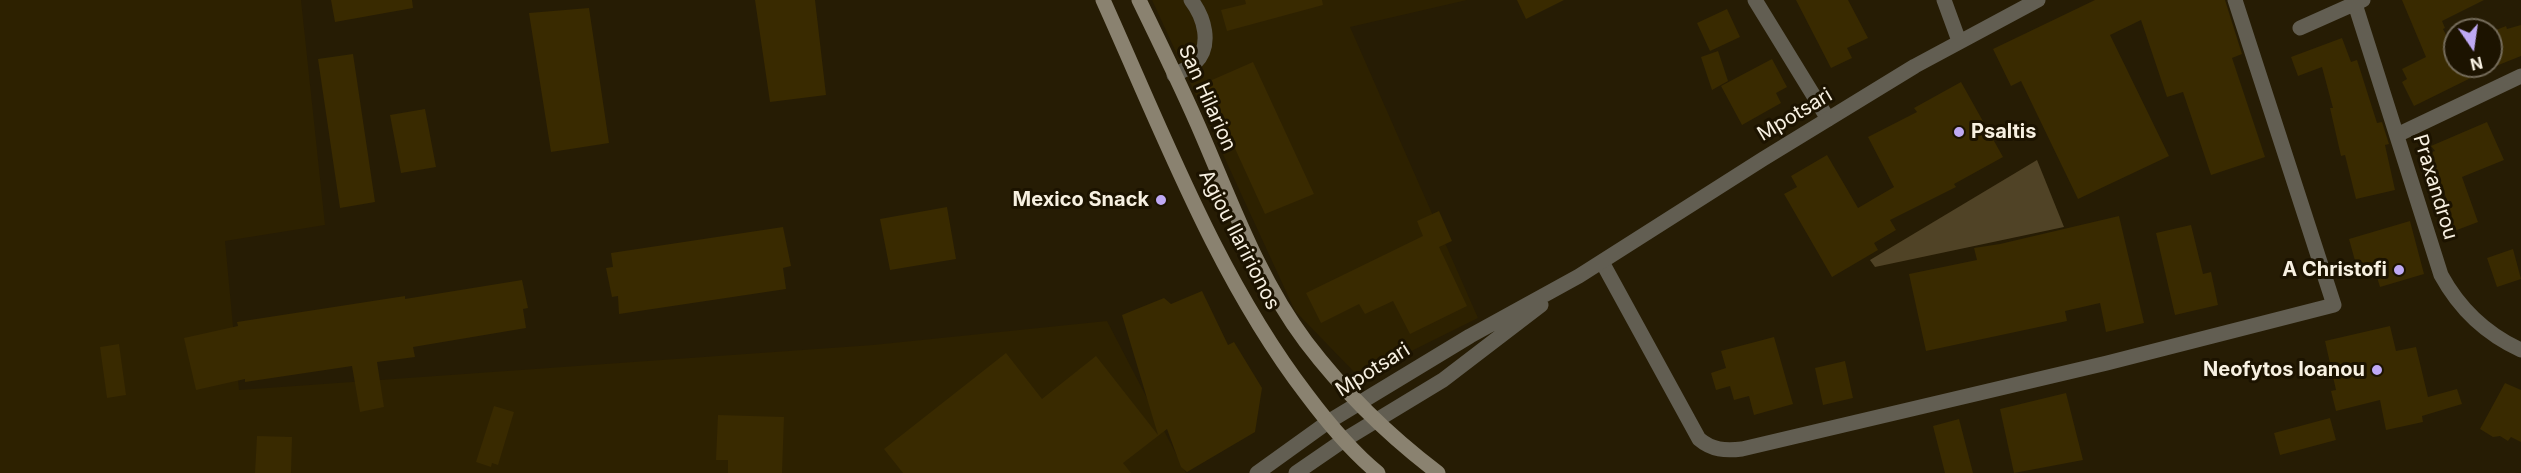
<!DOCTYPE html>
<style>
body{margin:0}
#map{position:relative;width:2521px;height:473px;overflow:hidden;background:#261c04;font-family:Inter,sans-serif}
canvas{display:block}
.north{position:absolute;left:2443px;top:18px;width:60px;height:60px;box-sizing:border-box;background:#1c1300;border:2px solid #746b5a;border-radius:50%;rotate:167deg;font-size:16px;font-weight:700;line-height:24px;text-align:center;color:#f7f0e1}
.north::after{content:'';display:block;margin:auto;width:21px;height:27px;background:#bfa9f4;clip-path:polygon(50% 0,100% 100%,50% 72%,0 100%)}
</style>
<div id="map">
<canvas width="2521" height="473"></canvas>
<div class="north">N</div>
</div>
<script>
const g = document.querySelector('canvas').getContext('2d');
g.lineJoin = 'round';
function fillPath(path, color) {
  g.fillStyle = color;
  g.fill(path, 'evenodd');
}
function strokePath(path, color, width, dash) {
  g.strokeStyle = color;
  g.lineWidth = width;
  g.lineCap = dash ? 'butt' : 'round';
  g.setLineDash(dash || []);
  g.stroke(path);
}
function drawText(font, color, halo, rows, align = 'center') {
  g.font = font + ' Inter,sans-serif';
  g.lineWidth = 6;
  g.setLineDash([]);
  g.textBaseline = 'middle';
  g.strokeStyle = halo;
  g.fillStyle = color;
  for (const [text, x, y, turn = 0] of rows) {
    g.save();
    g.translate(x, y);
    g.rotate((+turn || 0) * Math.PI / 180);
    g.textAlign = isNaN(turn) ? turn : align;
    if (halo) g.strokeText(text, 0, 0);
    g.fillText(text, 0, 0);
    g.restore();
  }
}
fillPath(new Path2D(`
 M0,0H301L325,225L225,241L239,390L873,345L1107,321L1186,473H0Z
 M1152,0H1467L1350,27L1478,318L1359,377L1295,311Z`), '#2d2100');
fillPath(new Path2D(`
 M2037,160L2064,227L1875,267L1870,260Z`), '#504326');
fillPath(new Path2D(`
 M331,0H412L413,8L335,22Z
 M755,0H815L826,95L770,102Z
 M1245,0H1322L1323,5L1227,31L1221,10L1246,4Z
 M1517,0H1564L1526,19Z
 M1796,0H1848L1868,38L1847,48L1852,58L1831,68Z
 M2095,0H2225L2242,54L2232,58L2265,157L2211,175L2183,92L2167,97L2141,20L2110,35L2169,156L2078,199L2021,81L2011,86L1993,49Z
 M2402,0H2484L2442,21L2445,28L2443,29L2455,52V66H2491V32L2506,26L2507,29L2521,25V56L2491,68L2414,106L2402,82L2407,79L2402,69L2426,57Z
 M589,8L609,143L551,152L529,13Z
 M1727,9L1740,37L1710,51L1697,23Z
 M2342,38L2351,62L2357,60L2377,123L2382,122L2389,144L2385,145L2395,190L2356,199L2345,155L2341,156L2330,108H2333L2322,67L2298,76L2291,57Z
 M1718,51L1728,81L1712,90L1701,57Z
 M353,54L375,202L340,208L318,59Z
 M1772,59L1787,87L1776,93L1781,103L1742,125L1721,86Z
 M1253,62L1314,194L1265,214L1205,83Z
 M1961,82L2003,157L1954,184L1956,187L1890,220L1896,230L1874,243L1878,250L1832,277L1784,194L1797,187L1791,176L1827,155L1858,208L1894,187L1868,137L1917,112L1914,108Z
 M425,109L436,167L401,173L390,115Z
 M2487,122L2504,160L2462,177L2478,222L2449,233L2441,211L2450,208L2429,153L2435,151L2431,146Z
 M947,207L956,259L890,270L880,219Z
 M1439,211L1452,241L1439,247L1467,306L1410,334L1393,301L1365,314L1359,304L1321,323L1306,293L1423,236L1417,221Z
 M2119,216L2144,323L2106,332L2100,303L2065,311L2067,321L1926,351L1909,274L1977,260L1974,248L2000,244Z
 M2410,221L2424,274L2380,287L2373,264L2357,268L2349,239Z
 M2191,225L2203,274L2211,272L2218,305L2175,315L2156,233Z
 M783,227L791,266L783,268L786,289L619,314L618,296L612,297L606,268L613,267L611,253Z
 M2513,249L2521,279L2497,287L2487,258Z
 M522,280L528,308L523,309L526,328L413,347L415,357L377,362L384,407L360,412L352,366L245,382V379L196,390L184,338L238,326L237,322L405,296V299Z
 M1202,291L1228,345L1234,342L1262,388L1255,432L1187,472L1181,467L1167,429L1123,463L1131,473H903L884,449L1006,353L1042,399L1096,356L1158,435L1122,315L1164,298L1171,304Z
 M2390,326L2396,351L2416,347L2428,397L2457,389L2462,404L2422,416L2423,422L2386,430L2380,400L2336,411L2331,391L2336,390L2325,341Z
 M1774,337L1793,404L1754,415L1749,396L1734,400L1730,386L1716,390L1711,373L1726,368L1721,351Z
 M119,344L126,395L107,398L100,347Z
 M1845,361L1853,398L1823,405L1815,368Z
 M2505,383L2521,390V442L2511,437L2508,441L2500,436L2493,437L2480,429Z
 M2066,393L2083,460L2014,473L2000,409Z
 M494,406L514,412L498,465L492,463L491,467L476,462Z
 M718,415L784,417L782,473H728V460H716Z
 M2330,418L2336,440L2280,455L2274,433Z
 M1959,419L1973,473H1945L1933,426Z
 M257,436L292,437L291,473H255Z`), '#392a00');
strokePath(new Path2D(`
 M1755,0L1828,119
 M2355,4L2441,275C2459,308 2486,334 2521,350
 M2300,28L2363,0
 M1174,75C1181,71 1190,68 1195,63C1213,45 1204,17 1191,0
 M2397,135L2521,76
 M1602,262L1699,439C1712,450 1725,451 1742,449L2107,363L2334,305L2235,0
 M1257,473L1328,422
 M1296,473L1344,440`), '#625e52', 15);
strokePath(new Path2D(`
 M1944,0L1959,41
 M1328,422L1470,336L1579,276L1763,159L1915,66L2038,0
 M1344,440L1443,380L1541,305`), '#625e52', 15);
strokePath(new Path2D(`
 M1103,0C1163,133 1218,279 1307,395C1328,423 1351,451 1378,473
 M1139,0C1159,41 1179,82 1197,123C1230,198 1257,277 1306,342C1344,392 1388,435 1438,473`), '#8a8270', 15);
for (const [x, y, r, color] of [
 [1959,132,6,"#bfa9f4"],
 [1161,200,6,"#bfa9f4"],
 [2399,270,6,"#bfa9f4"],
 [2377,370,6,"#bfa9f4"]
]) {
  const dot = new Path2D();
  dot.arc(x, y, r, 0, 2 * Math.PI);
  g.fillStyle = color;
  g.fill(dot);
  strokePath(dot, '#1c1300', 2);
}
drawText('20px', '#f7f0e1', '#1c1300', [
 ["San Hilarion",1207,98,66],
 ["Mpotsari",1795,115,-31],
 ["Praxandrou",2435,187,73],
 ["Agiou Ilaririonos",1239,240,63],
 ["Mpotsari",1373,370,-32]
]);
drawText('bold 20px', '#f7f0e1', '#1c1300', [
 ["Psaltis",1971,132,"left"],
 ["Mexico Snack",1149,200],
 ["A Christofi",2387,270],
 ["Neofytos Ioanou",2365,370]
], 'right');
</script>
